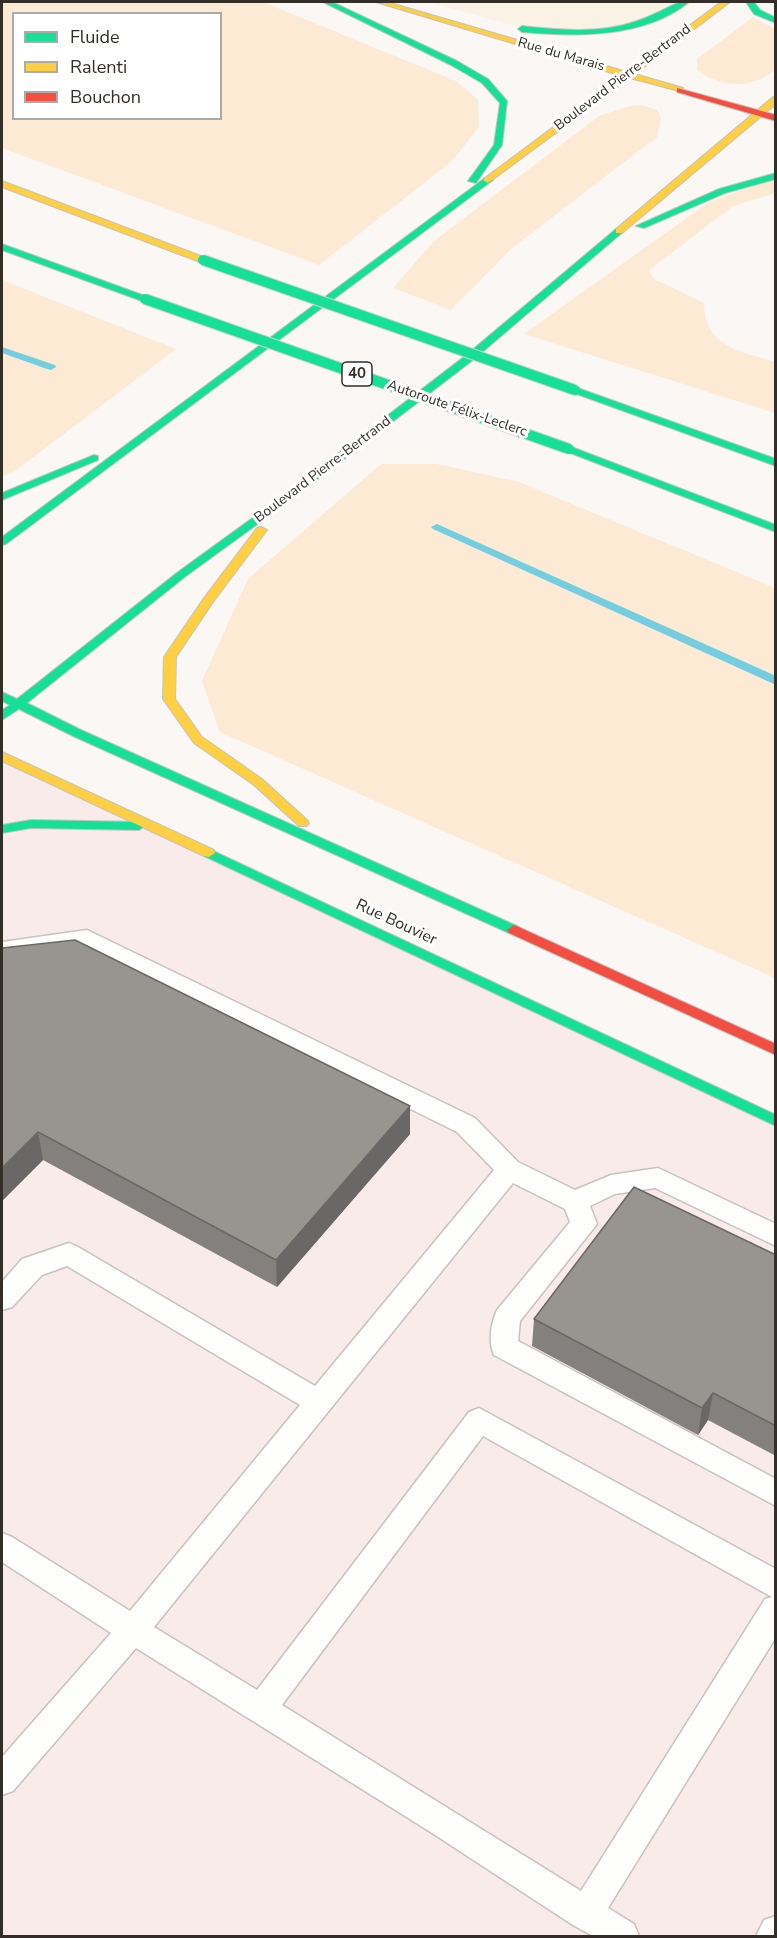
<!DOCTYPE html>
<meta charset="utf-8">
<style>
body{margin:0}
#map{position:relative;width:777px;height:1938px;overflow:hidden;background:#faf7f4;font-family:"Nunito Sans",sans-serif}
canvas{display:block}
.frame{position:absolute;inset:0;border:3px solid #332e28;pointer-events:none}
.legend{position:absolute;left:12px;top:12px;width:210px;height:108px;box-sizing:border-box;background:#fff;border:2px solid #adaba9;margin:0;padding:8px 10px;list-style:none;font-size:18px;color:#332e28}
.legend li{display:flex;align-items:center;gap:12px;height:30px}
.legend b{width:30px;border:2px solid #adaba9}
</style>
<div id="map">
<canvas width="777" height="1938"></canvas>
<div class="frame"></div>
<ul class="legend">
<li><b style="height:8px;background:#16e098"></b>Fluide</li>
<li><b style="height:8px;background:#ffcf43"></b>Ralenti</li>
<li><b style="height:8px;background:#f24e42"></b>Bouchon</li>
</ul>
</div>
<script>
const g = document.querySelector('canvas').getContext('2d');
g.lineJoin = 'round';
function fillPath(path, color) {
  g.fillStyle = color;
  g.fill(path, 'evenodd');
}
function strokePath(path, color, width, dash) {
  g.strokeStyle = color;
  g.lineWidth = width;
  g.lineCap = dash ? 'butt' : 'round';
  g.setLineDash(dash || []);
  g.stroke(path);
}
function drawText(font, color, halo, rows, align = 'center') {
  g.font = font + ' "Nunito Sans",sans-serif';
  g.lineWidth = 6;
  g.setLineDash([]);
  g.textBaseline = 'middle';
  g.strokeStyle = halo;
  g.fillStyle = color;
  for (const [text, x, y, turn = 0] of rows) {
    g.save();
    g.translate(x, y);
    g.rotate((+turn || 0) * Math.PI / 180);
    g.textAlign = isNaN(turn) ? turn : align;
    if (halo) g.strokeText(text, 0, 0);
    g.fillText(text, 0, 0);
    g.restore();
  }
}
fillPath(new Path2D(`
 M428,2H695L678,14L616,28L530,30Z`), '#f9f2e5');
fillPath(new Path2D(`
 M2,757L775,1126V1936H2Z`), '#f9ebea');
fillPath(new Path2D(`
 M2,2H263L456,81L478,100L479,127L451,162L319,265L2,148ZM14,14H220V118H14Z
 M753,17L775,29V70C752,89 721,88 697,70V59Z
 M642,105L657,110L661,118L657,137L512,248L451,310L393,288L434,241L599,116L630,106Z
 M775,179V193L733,206L649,270L654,279L704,303C704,347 741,351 775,362V413L524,334L709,202Z
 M2,280L176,349L19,468L2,477Z
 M381,464H437L519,482L775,588V978L220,732L202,681L248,579Z`), '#fcead4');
fillPath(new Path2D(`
 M2,347L55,365L56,367L51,370L47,369L2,353Z
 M437,524L776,676V685L433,529L431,527Z`), '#74cee0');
const lane = new Path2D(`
 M87,930L475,1118L518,1162L575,1190L611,1175L658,1168L776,1224V1246L655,1188L615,1194L590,1206L597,1224L520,1321L518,1341L776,1479V1506L494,1355C488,1342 491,1323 497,1310L570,1222L565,1209L513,1183L154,1627L257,1690L469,1412L479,1408L776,1569V1637L608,1908L634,1924L639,1936H593L573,1925L429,1831L136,1648L13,1791L2,1795V1757L111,1633L2,1562V1533L12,1537L130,1611L300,1405L67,1266L42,1275L12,1307L2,1310V1282L22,1259L69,1243L78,1247L315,1386L494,1170L457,1132L84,947L2,958V942ZM483,1436L772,1597L765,1599L581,1891L282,1705Z
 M776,1916V1936H756L764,1920Z`);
const fast = new Path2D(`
 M323,2H332L457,61L488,79L507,101L502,145L476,183L468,181L494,145L500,103L482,83L451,65Z
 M680,2H689C645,38 576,37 522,32L518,29L522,26C560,30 601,34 637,21C652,16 666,8 680,2Z
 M746,2H754L760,10L776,18V23L754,14Z
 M776,173V179L725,193L644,228L636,226L719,189Z
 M485,178L493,180L6,544L2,545V537Z
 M616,229L624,231L473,360L288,502L186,576L27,703L81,730L519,927L521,930L519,933H509L73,736L19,709L2,720V710L10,705L2,701V692L17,699L178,572L280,498L465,356Z
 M2,244L148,297L150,299L142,301L2,250Z
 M575,387L776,459V466L571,392V388Z
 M569,446L776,525V532L565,451V447Z
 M94,455L98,456V460L2,500V493Z
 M31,820L139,822L145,826L139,830L31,828L2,833V825Z
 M209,849L776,1115V1126L204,856L203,853L204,850Z`);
const slow = new Path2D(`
 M376,2H387L627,72L721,2H730L635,74L683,88V92L630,78L488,183L483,180L485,178L622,76Z
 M773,97H776V104L622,233H616V229Z
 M2,181L206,258L208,260L200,262L2,187Z
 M261,527L267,530L213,602L176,657L175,699L202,737L262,779L307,820L309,823L307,826H299L254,785L194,743L163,699L164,657L204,598L257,528Z
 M2,752L214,850L215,853L209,857L204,856L2,761Z`);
const jam = new Path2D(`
 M677,88L776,115V121L677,92Z
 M514,925L776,1044V1055L509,933L507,930Z`);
strokePath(lane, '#c6c3bf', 3);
strokePath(fast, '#c6c3bf', 2);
strokePath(slow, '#c6c3bf', 2);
strokePath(jam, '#c6c3bf', 2);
fillPath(lane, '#fefefd');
fillPath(fast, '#16e098');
fillPath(slow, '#ffcf43');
fillPath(jam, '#f24e42');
const fastBridge = new Path2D(`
 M203,260L575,390
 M145,299L569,449`);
strokePath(fastBridge, '#d5d2d0', 12, []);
strokePath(fastBridge, '#16e098', 10);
fillPath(new Path2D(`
 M2,948L410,1134L277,1287L43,1160L2,1201Z
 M776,1255V1453L774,1455L708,1420L698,1435L532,1346L534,1319Z`), '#83807d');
fillPath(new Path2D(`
 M410,1106V1134L277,1287L276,1260Z
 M38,1132L43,1160L2,1201V1168Z
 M713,1393L708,1420L698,1435L702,1408Z`), '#6a6866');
const building = new Path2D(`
 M75,940L410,1106L276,1260L38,1132L2,1168V948Z
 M634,1187L776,1255V1426L713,1393L702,1408L534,1319Z`);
fillPath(building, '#989591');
strokePath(building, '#6a6866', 1.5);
drawText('14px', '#332e28', '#fff', [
 ["Rue du Marais",561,55,16],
 ["Boulevard Pierre-Bertrand",623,78,-37],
 ["Autoroute Félix-Leclerc",457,409,19],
 ["Boulevard Pierre-Bertrand",323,470,-37]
]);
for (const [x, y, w] of [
 [357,374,30]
]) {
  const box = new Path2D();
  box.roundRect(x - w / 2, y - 12, w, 24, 4.5);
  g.fillStyle = '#fff';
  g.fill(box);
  strokePath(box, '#332e28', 1.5);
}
drawText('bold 15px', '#332e28', null, [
 ["40",357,374]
]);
drawText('16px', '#332e28', '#fff', [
 ["Rue Bouvier",396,923,25]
]);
</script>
